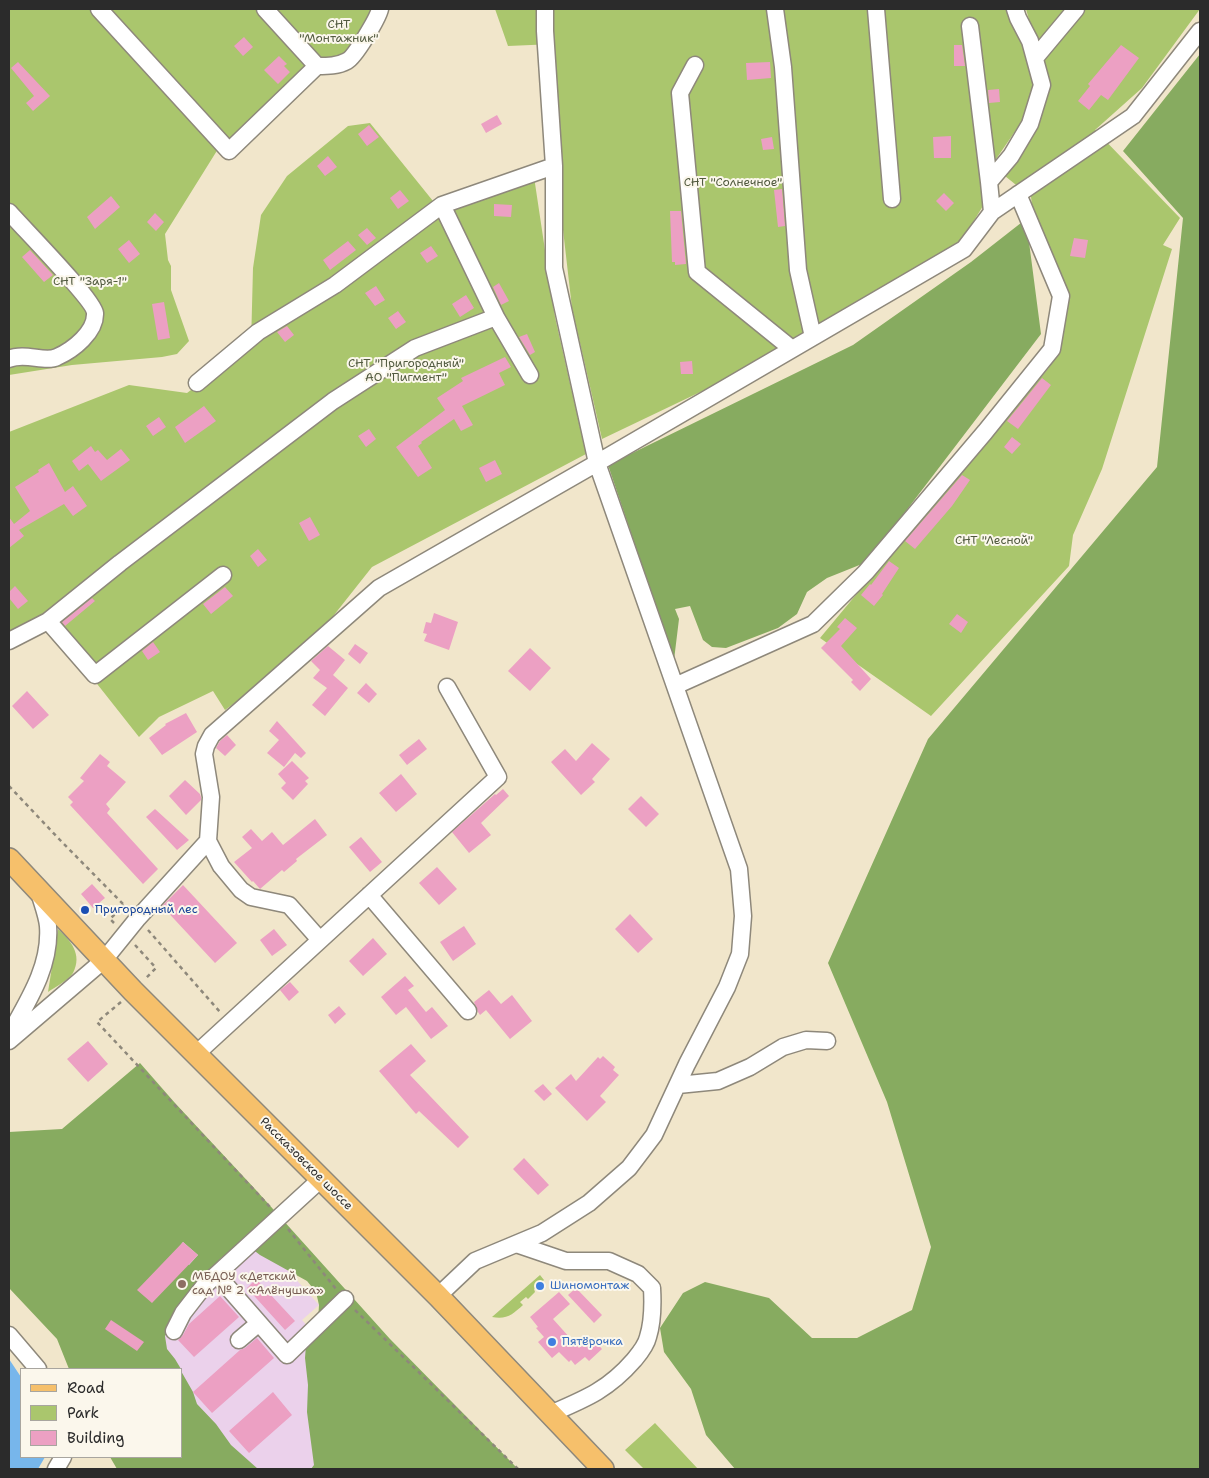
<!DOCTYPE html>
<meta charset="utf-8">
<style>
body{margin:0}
#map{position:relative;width:1209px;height:1478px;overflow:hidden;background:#f1e6cb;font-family:"Shantell Sans",sans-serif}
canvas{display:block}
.frame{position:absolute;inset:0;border:10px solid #2b2b2b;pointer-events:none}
.legend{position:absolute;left:20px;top:1368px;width:162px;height:90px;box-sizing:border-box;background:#fbf7ec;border:1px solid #a8a59f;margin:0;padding:6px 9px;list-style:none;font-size:15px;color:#2b2b2b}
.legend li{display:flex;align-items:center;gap:10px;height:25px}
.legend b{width:25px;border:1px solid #a8a59f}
</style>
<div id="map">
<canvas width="1209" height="1478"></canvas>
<div class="frame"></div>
<ul class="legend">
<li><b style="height:6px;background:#f6c06b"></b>Road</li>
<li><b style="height:14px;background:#aac66d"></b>Park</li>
<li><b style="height:14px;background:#eca0c3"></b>Building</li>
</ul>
</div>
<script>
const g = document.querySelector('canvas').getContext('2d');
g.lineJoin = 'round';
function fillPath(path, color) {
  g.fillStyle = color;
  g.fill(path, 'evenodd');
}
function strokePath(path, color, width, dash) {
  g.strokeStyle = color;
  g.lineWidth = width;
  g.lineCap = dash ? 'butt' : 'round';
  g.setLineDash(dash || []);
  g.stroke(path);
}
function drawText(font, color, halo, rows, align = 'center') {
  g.font = font + ' "Shantell Sans",sans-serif';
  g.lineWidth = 4;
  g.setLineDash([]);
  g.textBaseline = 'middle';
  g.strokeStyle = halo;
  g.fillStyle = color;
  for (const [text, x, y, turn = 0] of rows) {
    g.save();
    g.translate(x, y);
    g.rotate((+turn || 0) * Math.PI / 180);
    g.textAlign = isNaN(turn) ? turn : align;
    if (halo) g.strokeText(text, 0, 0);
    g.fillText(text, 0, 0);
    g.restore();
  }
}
fillPath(new Path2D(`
 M59,1226L258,1237L319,1305L302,1320L329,1350L338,1469H212L181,1434V1369H126Z`), '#ebd1eb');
fillPath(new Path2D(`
 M9,9H380L354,57L308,69L218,149L165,234L168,260L171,266V290L189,341L177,354L162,357L72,365L9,375Z
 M495,9H1009L1029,65L1034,93L1031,108L992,165L986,201L956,250L807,341L602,439L572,308L555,160L554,44L508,46Z
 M1026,9H1200L1142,88L1095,130L1180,218L1163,245L1172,249L1102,469L1073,535L1069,566L931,716L820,638L959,471L1048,369L1059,351L1068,292L1033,213L1031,197L1005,176L1043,110L1046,88L1042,66Z
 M370,123L437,206L533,170L555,317L586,454L372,567L319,634L281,669L225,710L213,691L159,717L139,737L49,623L9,645V432L129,385L187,393L251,345L253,268L261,215L287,176L348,126Z
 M58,929C70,940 83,954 73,973C69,980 55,987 48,992Z
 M540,1275L544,1280L534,1289L535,1292L528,1299L526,1297L520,1302L523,1305C513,1314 507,1320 492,1317Z
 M655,1423L698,1469H644L625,1450Z`), '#aac66d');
fillPath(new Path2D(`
 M1200,54V1469H735L706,1435L691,1389L664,1352L660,1328L683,1293L705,1282L769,1298L812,1338H857L912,1310L931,1247L887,1102L828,963L928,739L1157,467L1183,218L1123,151Z
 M1026,219L1041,334L867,562L827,578L807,592L797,614L778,628L726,648L712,647L703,640L690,606L675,609L679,619L674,660L608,465L853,345L971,262Z
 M140,1063L175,1103L255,1189L390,1339L518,1469H311L314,1465L307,1412L308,1385L305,1358L306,1345L318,1322L319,1305L316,1292L307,1281L260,1255L243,1242L221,1258L211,1268L165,1336L167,1349L175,1359L181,1369H69L57,1339L9,1288V1132L62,1129ZM183,1242L198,1255L189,1265L175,1252Z
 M181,1371L193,1392L197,1404L216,1424L231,1445L258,1469H117L110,1457H181Z`), '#87ab60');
fillPath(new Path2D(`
 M9,1359L21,1377V1457H45L38,1469H9Z`), '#77b6eb');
fillPath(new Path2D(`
 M244,37L253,47L243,56L234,46Z
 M954,45H962L965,66H954Z
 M1121,45L1139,58L1108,100L1101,95L1089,110L1078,101L1090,86L1088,84Z
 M279,56L287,64L284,66L290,72L278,84L264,70Z
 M18,62L50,96L33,111L26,103L34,96L11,68Z
 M770,62L771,78L747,80L746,63Z
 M999,89L1000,102L989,103L988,90Z
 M497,115L502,124L486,133L481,124Z
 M369,125L379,137L367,146L358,134Z
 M951,136V158H934L933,137Z
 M772,137L774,149L763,150L761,139Z
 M328,156L337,167L325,176L317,166Z
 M782,189L785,226L778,227L774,190Z
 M400,190L409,201L398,209L390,198Z
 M944,193L954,203L946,211L936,201Z
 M111,196L120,207L95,229L87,217Z
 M494,204L512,205L511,217L494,216Z
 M670,211H681L686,264L675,265V262H672Z
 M155,213L164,222L156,231L147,222Z
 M367,228L376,238L367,245L358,235Z
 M1074,238L1088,240L1085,258L1070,256Z
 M129,240L140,254L129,263L118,249Z
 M348,241L356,250L330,270L323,260Z
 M431,246L438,256L427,263L420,253Z
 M30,250L53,275L44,282L22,257Z
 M499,283L509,301L501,305L493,287Z
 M376,286L385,300L375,306L365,293Z
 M466,295L474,308L460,317L452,304Z
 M164,302L170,338L158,340L152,304Z
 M398,311L406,322L396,329L388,318Z
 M287,326L294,335L285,342L277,332Z
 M527,334L535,352L530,355L519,337Z
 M505,357L511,367L499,373L505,385L462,406L473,425L461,431L454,419L421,442L422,443L418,446L432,468L418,477L396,447L445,410L437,398L463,381L461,378Z
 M692,361L693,374H681L680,362Z
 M1042,378L1051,385L1018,429L1007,421Z
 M204,406L216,421L185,443L175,427Z
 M159,417L166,427L153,436L146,426Z
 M369,429L376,439L366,447L358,436Z
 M1012,437L1021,444L1012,454L1004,447Z
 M91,446L95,452L98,450L107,460L121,449L130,460L101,481L88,464L79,471L72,461Z
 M495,460L502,474L486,482L479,468Z
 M49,463L65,492L73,486L87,506L73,516L64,504L19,530L24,536L9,548V517L14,524L30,511L15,487L39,472L38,470Z
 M962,475L970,480L952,506L915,549L905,541Z
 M310,517L320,535L309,541L299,523Z
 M258,549L267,560L258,567L250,556Z
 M889,561L899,568L882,594L883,595L874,606L861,595L870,584L871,585Z
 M15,586L28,601L18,609L9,598V592Z
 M225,587L233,596L211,614L203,604Z
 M92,598L95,601L65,626L62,622Z
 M434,613L458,622L449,650L424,641L427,634L423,633L426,622L431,623Z
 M957,614L968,622L961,633L949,624Z
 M845,618L857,628L841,646L871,679L860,691L851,682L853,680L821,648L840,629L837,627Z
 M153,642L160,652L148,660L142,651Z
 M355,644L368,653L360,664L348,654Z
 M328,646L345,660L333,675L348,688L325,716L312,705L327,688L313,678L320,670L311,661Z
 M530,648L551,668L530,691L508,671Z
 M366,683L377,694L369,703L357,693Z
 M27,691L49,715L33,729L12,706Z
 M186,713L197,732L162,755L149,738L166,725L165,724Z
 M277,721L306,753L301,758L295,753L284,767L267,753L279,740L269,731Z
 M227,735L236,745L225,756L216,748L220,741Z
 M419,739L427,749L407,765L399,755Z
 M592,743L610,759L592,779L595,782L581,795L551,762L565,749L576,761Z
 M100,754L110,762L107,766L126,782L106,804L110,809L107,813L158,869L143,884L70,805L73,802L68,797L84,781L80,778Z
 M292,761L309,778L305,781L308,784L293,800L281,788L286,783L278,774Z
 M401,774L417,794L396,812L379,793Z
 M185,780L200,794L201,797V800L186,815L169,796Z
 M503,789L509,796L481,823L491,835L469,853L452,832L495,794L496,795Z
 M641,796L659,814L646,827L628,809Z
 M155,809L189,840L177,850L146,817Z
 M315,819L327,835L296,859L297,861L284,872L282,870L260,889L253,881L252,882L234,862L252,848L242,837L251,829L262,841L272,832L283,845Z
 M361,837L382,862L370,872L349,847Z
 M437,867L457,889L439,905L419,883Z
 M92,884L105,898L93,908L81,894Z
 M183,885L237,943L215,963L162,906Z
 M630,914L653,939L638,953L615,929Z
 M464,926L476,944L453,961L440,942Z
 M274,929L287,945L272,956L260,940Z
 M373,938L387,954L363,976L349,961Z
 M405,976L414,986L408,990L426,1012L432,1007L448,1026L431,1039L406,1007L396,1015L381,997Z
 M290,982L299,992L289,1001L280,990Z
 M489,990L501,1004L512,995L532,1021L510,1039L486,1010L480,1015L478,1012L474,1002Z
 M339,1006L346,1014L335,1024L328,1015Z
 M88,1041L108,1064L88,1082L67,1059Z
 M411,1044L426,1061L410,1075L469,1137L458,1148L419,1111L416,1114L379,1071Z
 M603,1056L615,1067L613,1070L619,1075L600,1096L606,1102L587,1121L555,1088L571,1074L576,1081L598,1057L600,1059Z
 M543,1084L552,1094L544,1101L534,1091Z
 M524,1158L549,1185L538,1195L513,1169Z
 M183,1242L198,1255L152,1303L137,1290Z
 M256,1279L295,1321L285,1330L247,1288Z
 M576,1288L602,1315L594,1323L568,1295Z
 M559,1292L570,1304L553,1319L579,1348L591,1337L602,1349L589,1361L585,1357L575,1365L571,1360L569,1362L559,1352L552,1358L538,1342L544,1337L536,1328L538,1327L530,1317Z
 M220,1296L239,1317L194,1357L178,1340L183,1335L189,1324Z
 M111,1320L144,1342L137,1351L105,1329Z
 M257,1338L274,1358L212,1413L193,1392L240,1350L245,1348Z
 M273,1392L292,1415L249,1453L229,1431Z`), '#eca0c3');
const minor = new Path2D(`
 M99,9L229,151L317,66L265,9
 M545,9V31L554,166V268L597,463L964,249L992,212L989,182L1011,156L1030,124L1042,85L1030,41L1018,18L1015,9
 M775,9L783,67L798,270L813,337
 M876,9L892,199
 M970,26L989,182
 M1035,58L1076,9
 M695,65L680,93L697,272L792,349
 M317,66C328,66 338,66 347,61C355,57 378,18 380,9
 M9,212C22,227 94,300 95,313C96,332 73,350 57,357C45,363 25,352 9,359
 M992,212L1133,116L1200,31
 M496,317L530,375
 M197,383L258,332L335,285L442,205L554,166
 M48,621L95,675L223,575
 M9,641L48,621L120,563L333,401L415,348L496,317L442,205
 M675,686L813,624L866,572L985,432L1052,349L1061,296L1018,194
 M208,841L221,866L241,890L251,897L289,905L320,940
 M369,895L468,1011
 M9,1035C28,1001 51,966 48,926C47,915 42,903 39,892
 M9,1041L104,960L138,918L208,841L211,797L204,754L206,746L212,735L379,588L597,463L739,869L743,916L740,954L727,987L687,1064L654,1135L629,1168L589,1203L542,1233L475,1261L438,1296
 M196,1054L498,777L447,687
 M678,1085L718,1081L750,1067L783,1047L806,1040L827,1041
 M516,1244L566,1261H609L638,1274L652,1288C653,1305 653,1321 648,1337C646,1346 639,1354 634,1360C608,1390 585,1399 550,1414
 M217,1275L287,1355L345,1299
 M174,1331L183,1313L204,1286L321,1179
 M9,1335L38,1369
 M239,1340L259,1323
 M56,1469L63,1457`);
const major = new Path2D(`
 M9,859L133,991L438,1296L603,1469`);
strokePath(minor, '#8e887b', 19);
strokePath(major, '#8e887b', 24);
strokePath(new Path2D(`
 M9,786L60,840L125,906
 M114,923L110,919L124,905
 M148,930L220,1012
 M135,945L156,968L145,979
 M121,1002L97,1022L270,1207
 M288,1229L336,1289
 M355,1310L518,1469`), '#8e887b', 2.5, [4, 4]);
strokePath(minor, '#fff', 16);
strokePath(major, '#f6c06b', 21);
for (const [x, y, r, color] of [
 [85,910,5,"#1a4fb4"],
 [182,1284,5,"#8d6e63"],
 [540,1286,5,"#3f7fe0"],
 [552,1342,5,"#3f7fe0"]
]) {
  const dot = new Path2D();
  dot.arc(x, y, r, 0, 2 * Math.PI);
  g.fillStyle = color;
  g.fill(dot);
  strokePath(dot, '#fbf7ec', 2);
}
drawText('12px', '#515a3f', '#fbf7ec', [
 ["СНТ",339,25],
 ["\"Монтажник\"",339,39],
 ["СНТ \"Солнечное\"",733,183],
 ["СНТ \"Заря-1\"",90,282],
 ["СНТ \"Пригородный\"",406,364],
 ["АО \"Пигмент\"",406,378],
 ["СНТ \"Лесной\"",994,541]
]);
drawText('12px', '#164399', '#fbf7ec', [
 ["Пригородный лес",95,910]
], 'left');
drawText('12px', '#2b2b2b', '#fbf7ec', [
 ["Рассказовское шоссе",306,1164,45]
]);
drawText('12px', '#785e54', '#fbf7ec', [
 ["МБДОУ «Детский",192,1277],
 ["сад № 2 «Алёнушка»",192,1291]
], 'left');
drawText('12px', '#366cbe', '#fbf7ec', [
 ["Шиномонтаж",550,1286],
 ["Пятёрочка",562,1342]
], 'left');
</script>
